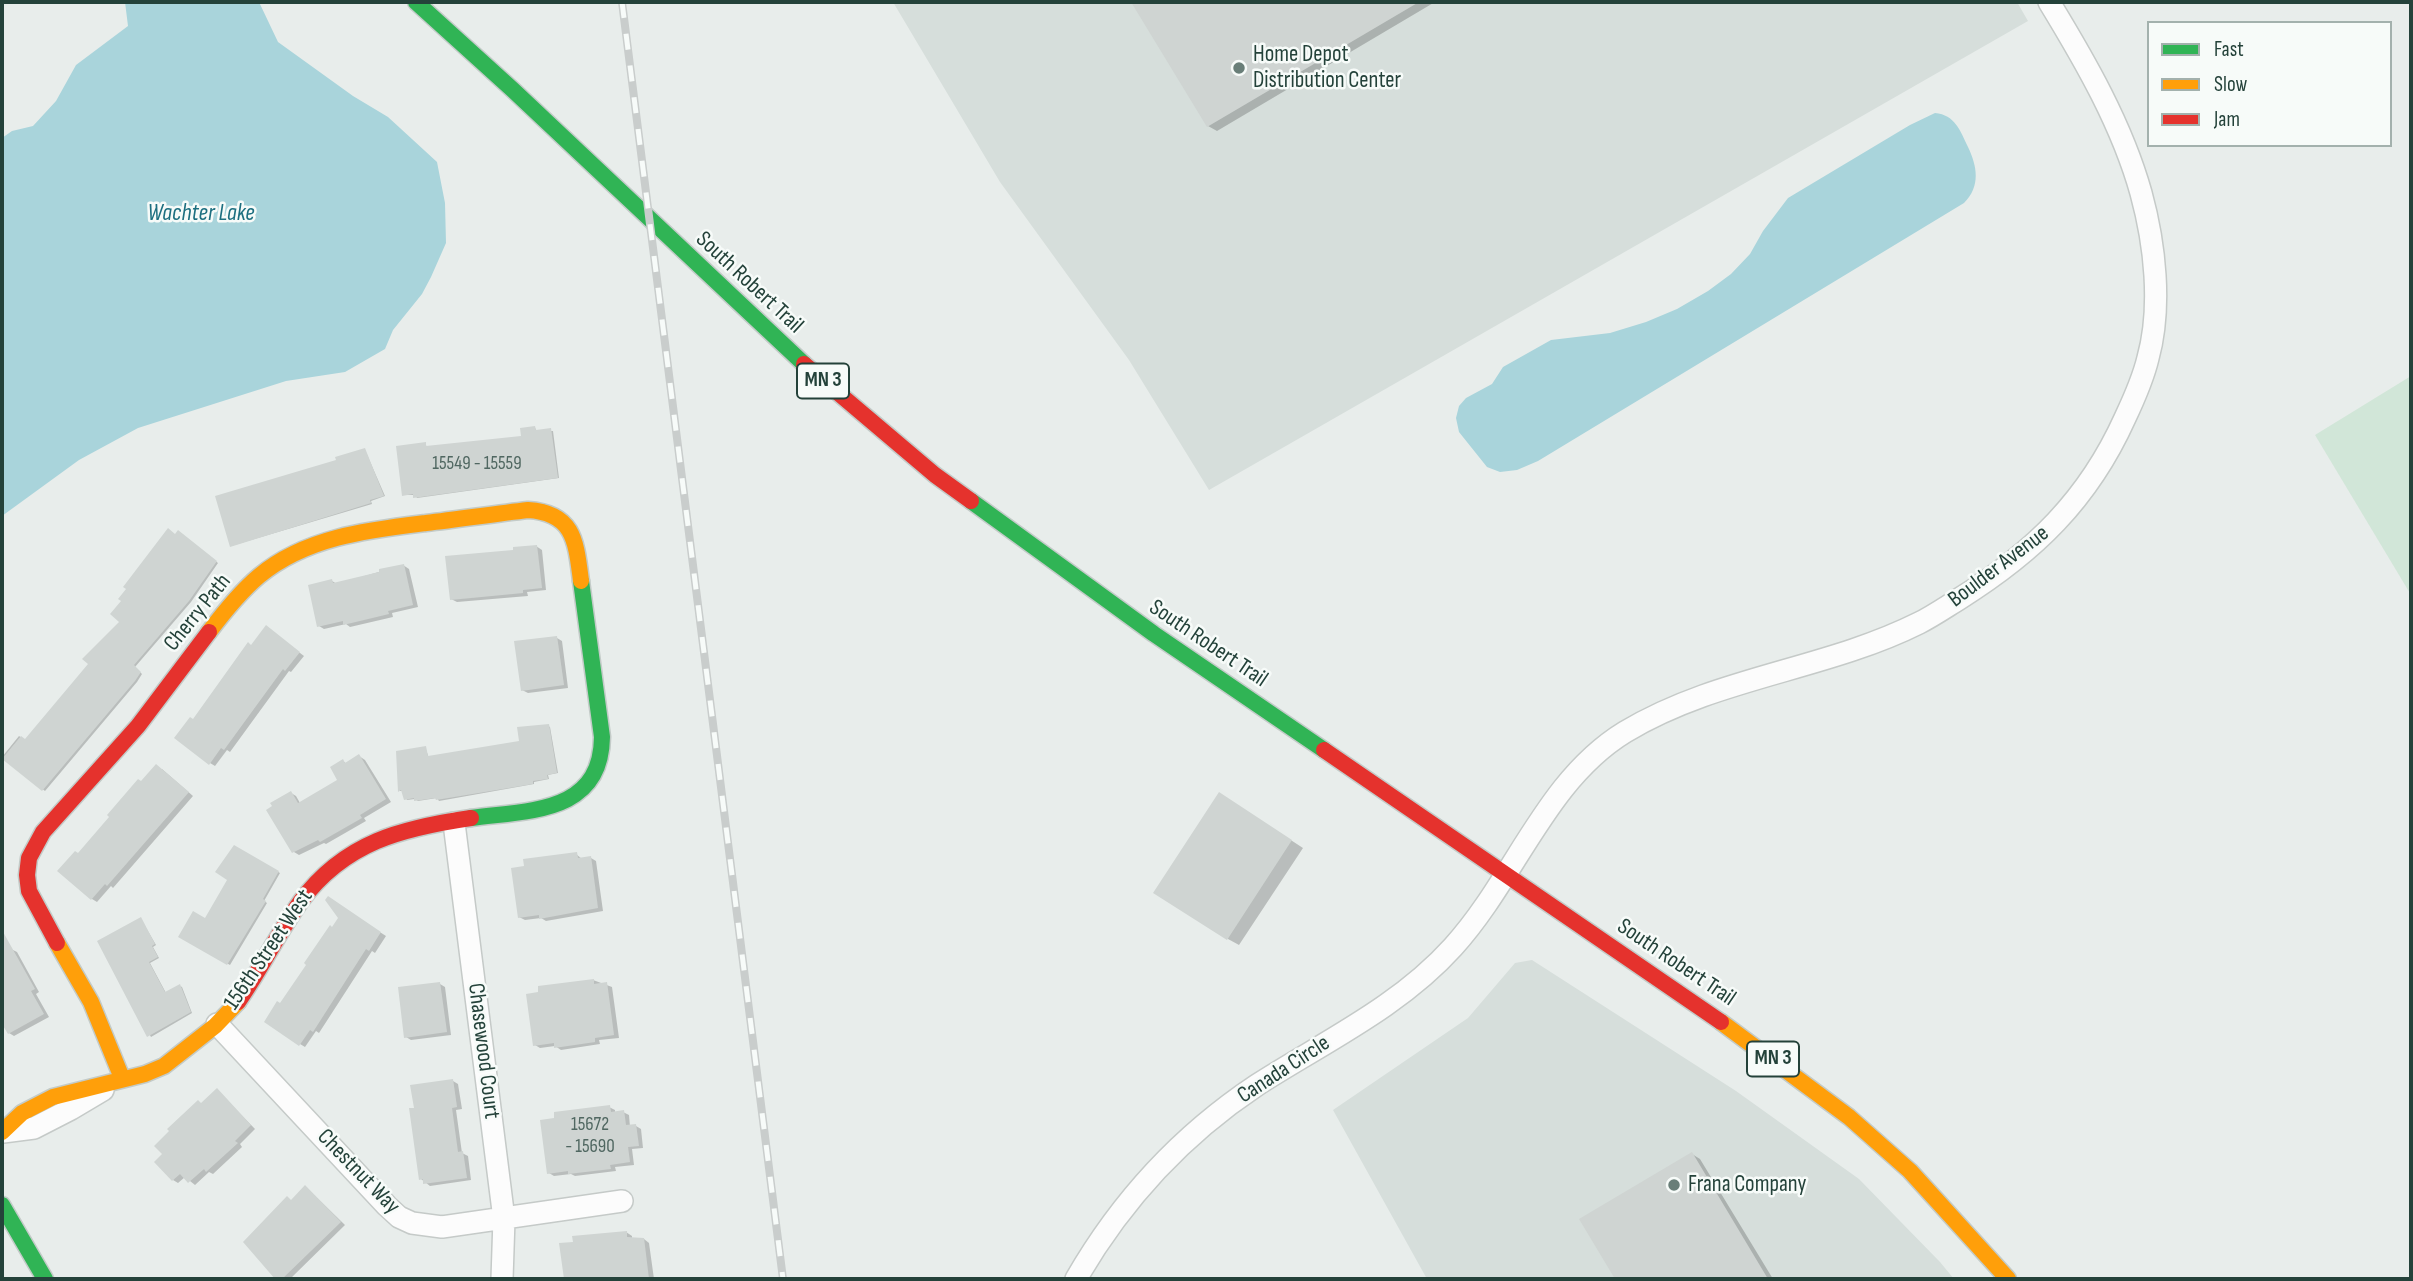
<!DOCTYPE html>
<style>
body{margin:0}
#map{position:relative;width:2413px;height:1281px;overflow:hidden;background:#e8edeb;font-family:"Sofia Sans Condensed",sans-serif}
canvas{display:block}
.frame{position:absolute;inset:0;border:4px solid #24423a;pointer-events:none}
.legend{position:absolute;left:2147px;top:21px;width:245px;height:126px;box-sizing:border-box;background:#f7fbf9;border:2px solid #a3b1ad;margin:0;padding:9px 12px;list-style:none;font-size:21px;color:#24423a}
.legend li{display:flex;align-items:center;gap:14px;height:35px}
.legend b{width:35px;border:2px solid #a3b1ad}
</style>
<div id="map">
<canvas width="2413" height="1281"></canvas>
<div class="frame"></div>
<ul class="legend">
<li><b style="height:9px;background:#30b455"></b>Fast</li>
<li><b style="height:9px;background:#ff9f0a"></b>Slow</li>
<li><b style="height:9px;background:#e5322d"></b>Jam</li>
</ul>
</div>
<script>
const g = document.querySelector('canvas').getContext('2d');
g.lineJoin = 'round';
function fillPath(path, color) {
  g.fillStyle = color;
  g.fill(path, 'evenodd');
}
function strokePath(path, color, width, dash) {
  g.strokeStyle = color;
  g.lineWidth = width;
  g.lineCap = dash ? 'butt' : 'round';
  g.setLineDash(dash || []);
  g.stroke(path);
}
function drawText(font, color, halo, rows, align = 'center') {
  g.font = font + ' "Sofia Sans Condensed",sans-serif';
  g.lineWidth = 5;
  g.setLineDash([]);
  g.textBaseline = 'middle';
  g.strokeStyle = halo;
  g.fillStyle = color;
  for (const [text, x, y, turn = 0] of rows) {
    g.save();
    g.translate(x, y);
    g.rotate((+turn || 0) * Math.PI / 180);
    g.textAlign = isNaN(turn) ? turn : align;
    if (halo) g.strokeText(text, 0, 0);
    g.fillText(text, 0, 0);
    g.restore();
  }
}
fillPath(new Path2D(`
 M893,2H2017L2028,21L1209,490L1129,360L1000,182Z
 M1532,960L1736,1091L1859,1179L1940,1262L1954,1279H1427L1333,1110L1468,1018L1515,963Z`), '#d6dedb');
fillPath(new Path2D(`
 M2411,376V595L2315,435Z`), '#d1e6d8');
fillPath(new Path2D(`
 M125,2H259L278,42L353,96L388,117L437,162L445,203L446,243L431,277L422,294L393,330L385,349L345,372L286,381L138,428L79,460L2,516V138L12,131L33,126L56,101L76,65L128,26Z
 M1935,113C1955,115 1960,130 1968,147C1977,166 1981,186 1964,203L1538,461L1517,470L1500,472L1487,467L1459,432L1456,418L1459,406L1466,398L1492,384L1503,367L1551,340L1610,333L1646,322L1677,309L1708,291L1731,274L1750,254L1763,231L1788,198L1910,125Z`), '#a9d4db');
fillPath(new Path2D(`
 M1133,2H1435L1217,131L1208,126Z
 M535,428L537,431H553L559,478L417,498L415,495H404L425,444L428,448L523,437Z
 M365,450L385,496L371,501L372,504L231,546L338,461Z
 M179,532L218,563L191,602L135,667L142,674L137,682L45,791L2,757L19,736L26,741L91,664L121,621Z
 M536,546L542,550L546,590L527,592L528,596L457,602L451,599L515,552Z
 M403,565L409,569L418,607L392,613L393,617L350,627L346,624L324,629L319,626L332,581L337,584Z
 M271,631L304,656L291,672L289,671L230,752L227,750L215,766L210,763L194,721L252,646Z
 M557,638L562,641L568,688L528,693L522,690Z
 M548,726L550,727L558,773L548,775L549,779L534,782V784L439,801L437,798L418,801L415,799L407,800L403,791H400L397,752L425,747L429,758L522,742Z
 M359,756L365,760L391,802L364,818L366,821L326,844L324,843L299,855L294,852L291,793L296,796L300,803L340,780L343,761L347,764Z
 M162,769L193,796L113,888L111,886L97,902L92,899L79,855Z
 M1231,801L1303,848L1239,945L1228,939Z
 M235,848L280,873L264,901L267,903L230,965L180,936L206,921L230,879Z
 M576,854L582,859L591,858L596,861L603,911L546,921L541,918L525,920L519,917Z
 M333,902L386,936L375,953L372,951L319,1033L316,1031L305,1047L300,1044L281,1006L340,918Z
 M141,919L156,945L153,947L159,958L150,963L166,993L180,986L182,987L192,1013L151,1037L99,942Z
 M2,933L11,949L17,952L39,992L36,994L49,1017L14,1036L9,1033L2,1020Z
 M593,980L612,987L619,1038L599,1040L600,1044L561,1050L555,1046L540,1048L535,1045L540,994Z
 M440,984L445,987L451,1035L411,1040L406,1037Z
 M453,1081L458,1084L462,1109L456,1110L462,1153L468,1156L471,1180L430,1186L421,1179L416,1109Z
 M217,1090L255,1129L240,1144L242,1147L213,1174L209,1172L195,1185L185,1177L178,1183L173,1180L202,1104Z
 M609,1107L615,1110V1113L623,1112L629,1115L630,1127L636,1126L641,1129L643,1148L632,1149L634,1165L615,1167L616,1171L575,1176L571,1174L554,1176L549,1173Z
 M1692,1154L1700,1159L1773,1279H1617L1581,1219Z
 M306,1187L345,1225L290,1279H278L246,1242Z
 M626,1232L632,1236V1239H644L649,1243L654,1279H566L561,1245Z`), '#0003');
fillPath(new Path2D(`
 M1131,2H1419L1207,127Z
 M535,426L536,430L551,428L558,478L413,498V494L402,496L396,446L426,442V446L521,436L520,428Z
 M365,448L384,496L370,500L371,503L230,547L215,496L336,460L335,457Z
 M168,528L175,534L178,530L217,561L189,601L134,665L141,672L135,681L42,791L2,759L21,736L25,739L88,664L82,659L119,622L110,614L121,601L118,599L126,589L123,587Z
 M537,545L542,588L523,590V593L450,600L445,556L513,550V547Z
 M404,564L413,605L388,611L389,614L343,625V621L317,627L308,585L332,579L333,583L379,572V569Z
 M266,625L300,652L285,671L283,669L224,750L221,748L209,765L174,738L190,717L193,719L248,642L251,645Z
 M557,636L564,685L521,691L514,641Z
 M549,724L557,773L547,775L548,779L533,781V784L436,800L435,798L414,801V798L404,800L401,790L398,792L396,751L426,746L428,756L519,741L517,727Z
 M359,754L386,799L360,815L362,818L320,842L318,840L292,853L266,810L272,806L270,803L291,791L298,803L337,780L330,767L343,759L345,763Z
 M156,764L189,792L107,886L105,884L91,900L57,871L75,851L78,853L109,817L107,815L138,779L141,781Z
 M1219,792L1292,840L1227,940L1153,893Z
 M234,845L279,871L263,899L266,901L227,965L178,937L193,911L205,918L227,880L215,872Z
 M577,852L578,858L591,856L598,908L539,919V915L518,918L511,868L524,866L523,859Z
 M328,896L381,932L369,951L366,949L313,1032L310,1030L299,1046L264,1022L277,1001L280,1003L306,965L304,963L330,925L332,927L338,918L325,900Z
 M141,917L155,944L152,946L158,957L149,962L165,992L180,984L191,1012L147,1037L97,941Z
 M2,930L35,989L31,991L44,1014L8,1034L2,1024Z
 M594,979V984L607,982L614,1035L595,1038V1042L554,1048V1043L533,1046L526,994L538,992V986Z
 M440,982L447,1032L404,1038L398,987Z
 M453,1079L457,1107L452,1108L458,1152L463,1151L467,1178L423,1184V1179L419,1180L409,1108H414L410,1085Z
 M217,1088L251,1125L235,1141L238,1143L206,1172L204,1169L188,1183L180,1174L172,1181L154,1162L162,1154L154,1146L169,1131L167,1129L198,1100L201,1103Z
 M610,1105L611,1112L624,1110L626,1125L636,1124L639,1146L628,1147L630,1162L610,1165L611,1169L568,1174V1171L547,1174L540,1120L554,1118V1112Z
 M1692,1152L1768,1279H1615L1579,1219Z
 M305,1185L341,1222L282,1279H275L243,1242L287,1196L291,1200Z
 M627,1231V1237L644,1238L649,1279H564L559,1243L573,1242L572,1236Z`), '#cfd4d2');
const street = new Path2D(`
 M454,823L504,1219L502,1279
 M217,1024L387,1206L399,1217L412,1223L442,1227L622,1201
 M3,1132L34,1128L71,1109L103,1090
 M1076,1279C1121,1201 1182,1135 1257,1085C1324,1042 1399,1007 1453,947C1515,879 1545,781 1625,732C1716,677 1825,670 1919,623C1933,616 1946,607 1959,599C2034,552 2088,500 2125,418C2134,399 2143,379 2148,358C2162,307 2155,244 2141,193C2122,125 2085,61 2049,2`);
const fast = new Path2D(`
 M416,2L513,90L804,364
 M971,501L1154,634L1324,750
 M471,818C529,810 601,814 602,737L581,581
 M2,1205L45,1279`);
const slow = new Path2D(`
 M209,632C224,612 240,592 259,576C306,537 368,530 426,523C460,519 494,514 528,510C575,513 576,543 581,581
 M57,943L91,1002L122,1078
 M1721,1022L1849,1117L1910,1171L2008,1279
 M2,1132L22,1113L53,1097L145,1074L164,1066L215,1026L238,1002`);
const jam = new Path2D(`
 M804,364L935,475L971,501
 M1324,750L1721,1022
 M57,943L29,891L27,875L29,858L43,832L138,726L209,632
 M238,1002C261,969 278,933 301,901C345,842 402,828 471,818`);
strokePath(street, '#c5cac8', 24);
strokePath(fast, '#c3cbc8', 19);
strokePath(slow, '#c3cbc8', 19);
strokePath(jam, '#c3cbc8', 19);
strokePath(street, '#fcfcfc', 21);
strokePath(fast, '#30b455', 16);
strokePath(slow, '#ff9f0a', 16);
strokePath(jam, '#e5322d', 16);
const rail = new Path2D(`
 M622,2L783,1279`);
strokePath(rail, '#c9cdcc', 8);
strokePath(rail, '#f7fbf9', 5, [16]);
for (const [x, y, r, color] of [
 [1239,68,7,"#697e78"],
 [1674,1185,7,"#697e78"]
]) {
  const dot = new Path2D();
  dot.arc(x, y, r, 0, 2 * Math.PI);
  g.fillStyle = color;
  g.fill(dot);
  strokePath(dot, '#f7fbf9', 2.5);
}
drawText('19px', '#506761', null, [
 ["15549 - 15559",477,464],
 ["15672",590,1125],
 ["- 15690",590,1147]
]);
for (const [x, y, w] of [
 [823,381,52],
 [1773,1059,52]
]) {
  const box = new Path2D();
  box.roundRect(x - w / 2, y - 17.5, w, 35, 5);
  g.fillStyle = '#f7fbf9';
  g.fill(box);
  strokePath(box, '#24423a', 2);
}
drawText('bold 21px', '#24423a', null, [
 ["MN 3",823,381],
 ["MN 3",1773,1059]
]);
drawText('23px', '#24423a', '#f7fbf9', [
 ["Home Depot",1253,55],
 ["Distribution Center",1253,81],
 ["Frana Company",1688,1185]
], 'left');
drawText('23px', '#24423a', '#f7fbf9', [
 ["South Robert Trail",749,283,43],
 ["Boulder Avenue",1999,567,-37],
 ["Cherry Path",198,613,-51],
 ["South Robert Trail",1208,644,34],
 ["156th Street West",269,950,-56],
 ["South Robert Trail",1676,963,34],
 ["Chasewood Court",483,1051,83],
 ["Canada Circle",1284,1070,-33],
 ["Chestnut Way",358,1172,46]
]);
drawText('italic 24px', '#1c6f80', '#f7fbf9', [
 ["Wachter Lake",201,214]
]);
</script>
